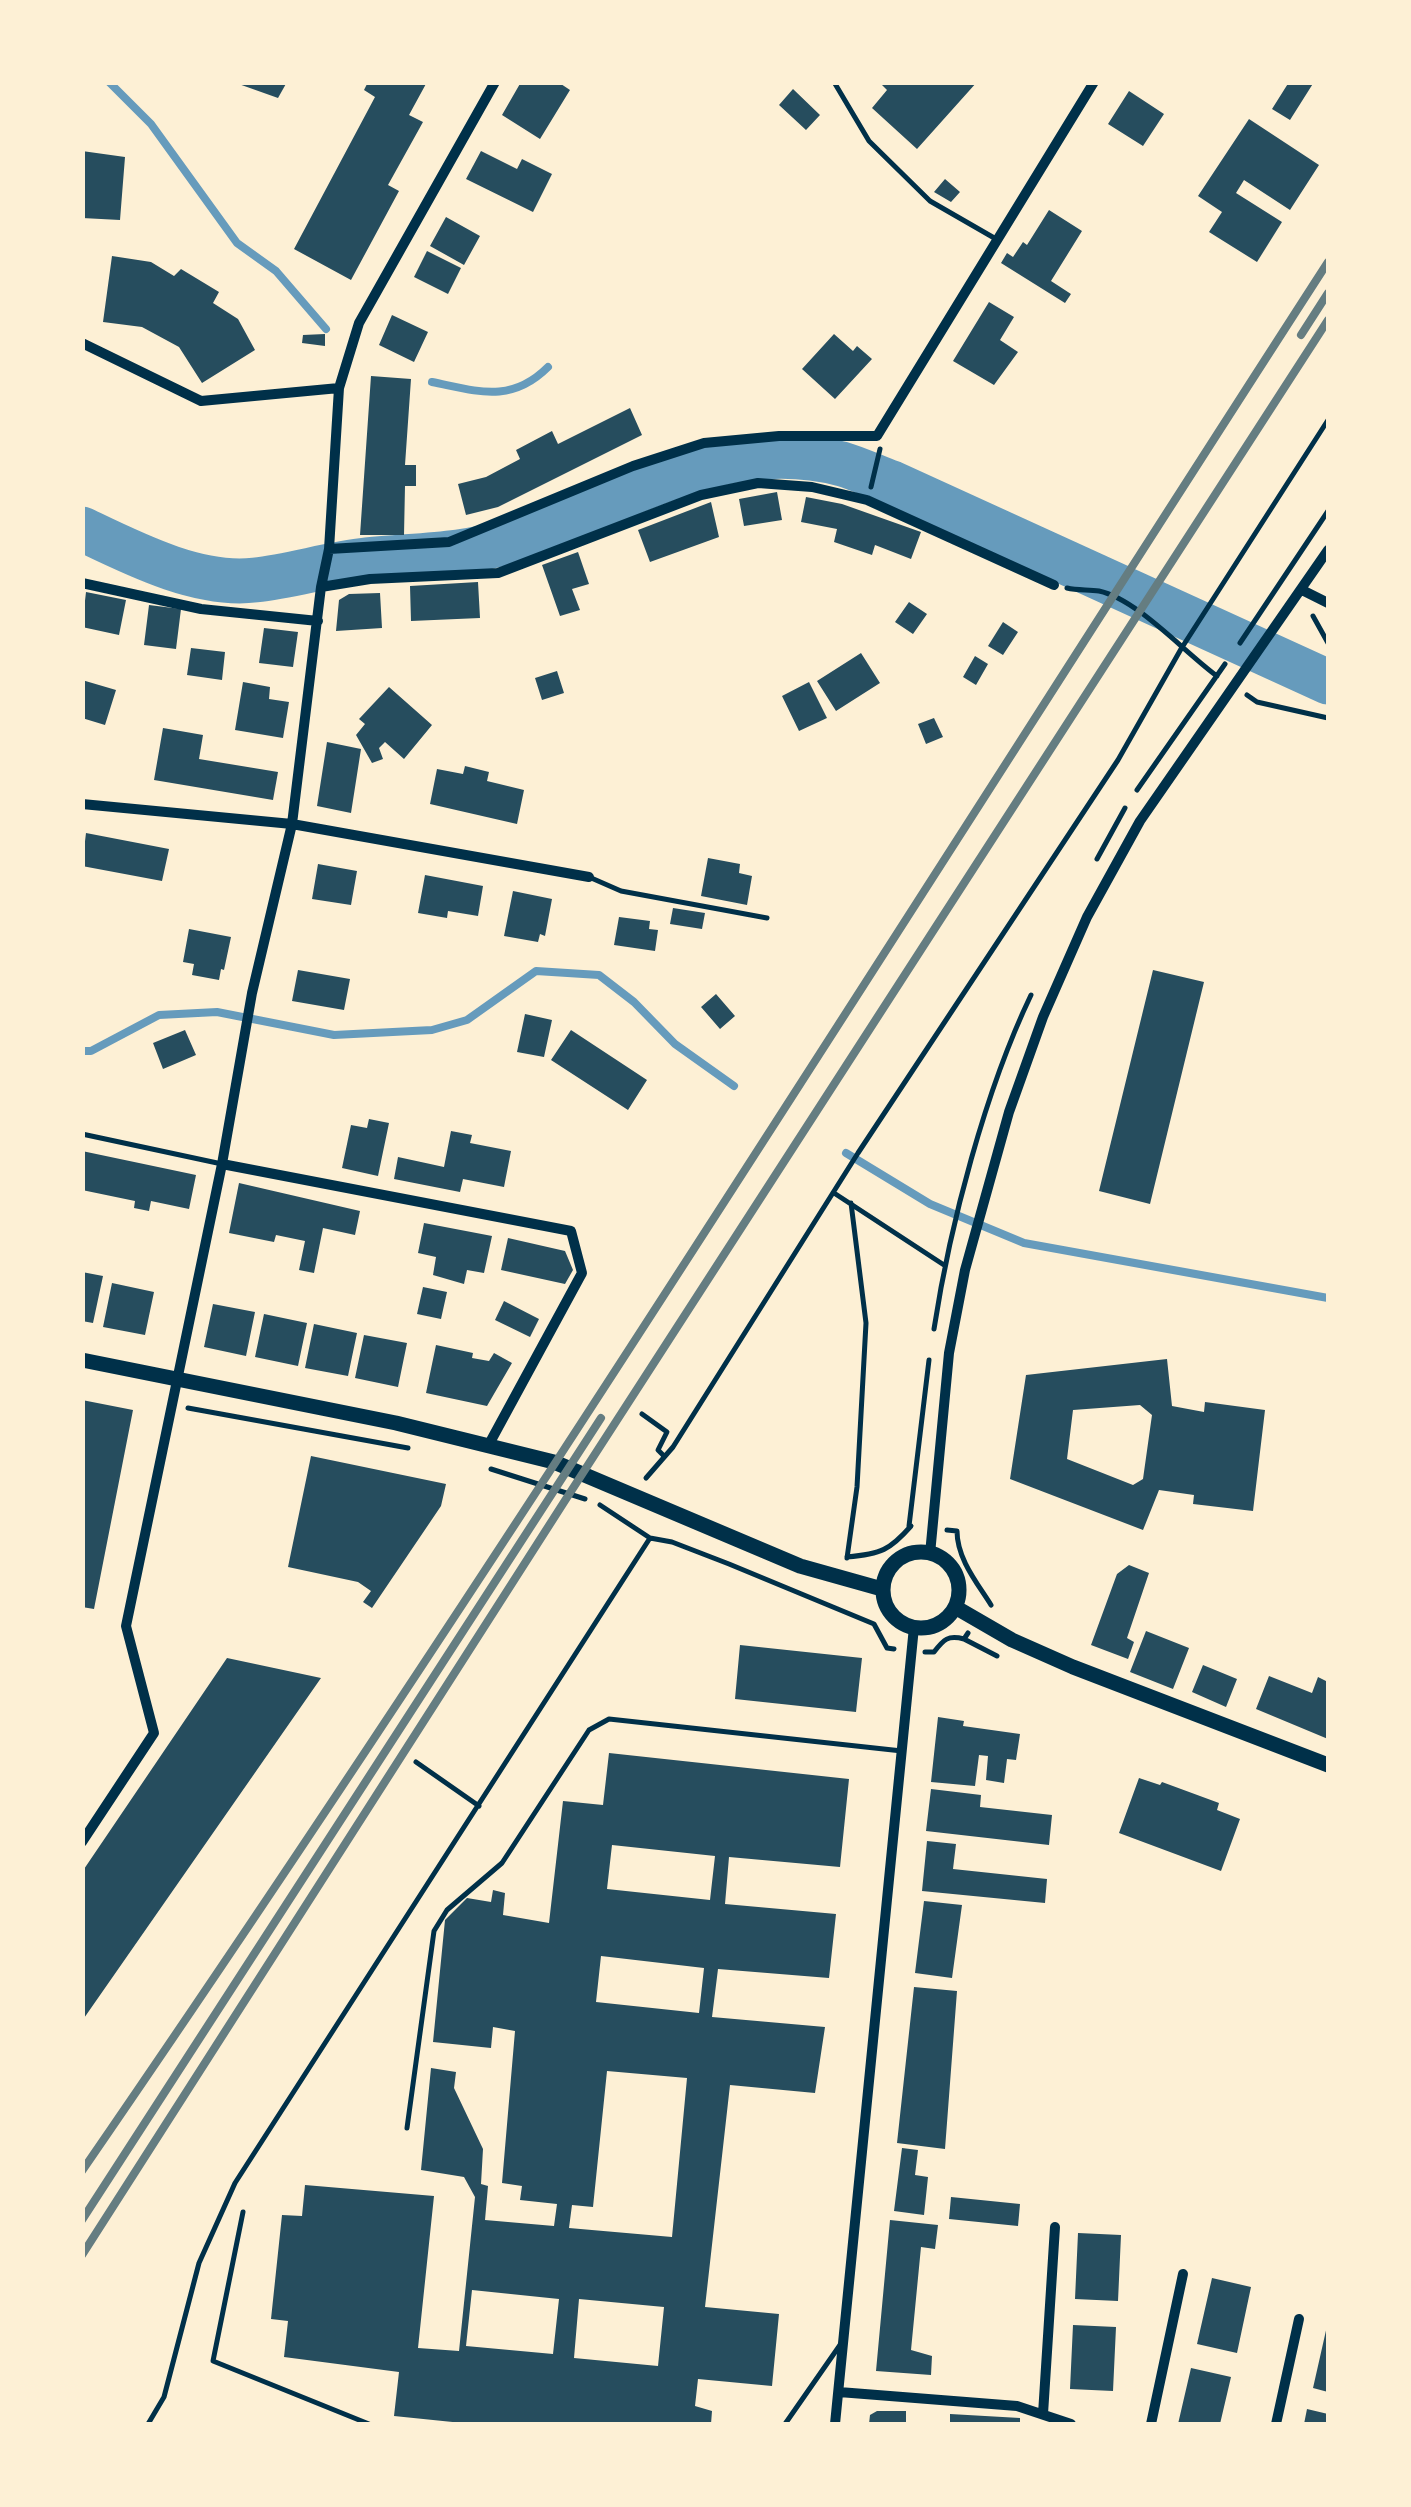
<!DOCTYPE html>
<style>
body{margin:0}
#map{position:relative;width:1411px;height:2507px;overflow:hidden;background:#fdf0d5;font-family:"Times New Roman",serif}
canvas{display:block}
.frame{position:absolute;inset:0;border:85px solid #fdf0d5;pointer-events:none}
</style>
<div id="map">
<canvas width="1411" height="2507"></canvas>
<div class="frame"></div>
</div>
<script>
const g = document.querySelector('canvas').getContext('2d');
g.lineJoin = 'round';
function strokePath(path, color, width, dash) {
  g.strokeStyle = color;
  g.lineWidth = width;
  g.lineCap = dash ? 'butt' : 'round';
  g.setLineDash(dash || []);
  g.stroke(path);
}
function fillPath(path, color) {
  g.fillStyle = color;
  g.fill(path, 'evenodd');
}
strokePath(new Path2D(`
 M109,82L151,124L237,243L276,271L326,329
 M432,382C477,391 511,404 548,367
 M82,1051H91L159,1015L217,1012L334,1035L432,1030L467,1020L536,971L599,975L634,1002L675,1044L734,1086
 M846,1153L930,1204L1024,1243L1328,1298`), '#669bbc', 8);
strokePath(new Path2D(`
 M82,529C132,553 198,587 255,580C292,576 329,564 367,560C414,555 463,556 509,541C620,507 719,432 842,464C859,469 875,477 892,483L1328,682`), '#669bbc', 45);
fillPath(new Path2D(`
 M233,82H287L278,98Z
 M368,82H427L409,115L423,122L388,185L399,191L351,280L294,249L375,97L364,90Z
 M521,82H558L570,90L540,139L502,115Z
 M879,82H977L917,149L872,108L887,90Z
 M1289,82H1314L1290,120L1272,109Z
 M793,89L820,115L806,130L779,105Z
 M1129,91L1164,114L1143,146L1108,124Z
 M1249,119L1319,165L1290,210L1244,180L1236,193L1282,222L1257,262L1209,232L1222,212L1198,196Z
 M82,151L125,157L120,220L82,218Z
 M481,151L517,169L522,159L552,174L533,212L466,179Z
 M945,179L960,192L951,202L934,192Z
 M1049,210L1082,231L1051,281L1071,294L1065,303L1001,263L1007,253L1013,257L1023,242L1027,245Z
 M446,217L480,236L464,265L430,246Z
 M427,251L461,268L448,294L414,277Z
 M112,256L151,262L174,276L181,269L219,292L213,303L238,319L255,350L202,383L179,347L142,327L103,322Z
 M989,302L1014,317L1000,340L1018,352L994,385L953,361Z
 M392,315L428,332L414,362L379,345Z
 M325,334V346L302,343L303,335Z
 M834,334L853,351L857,346L872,359L835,399L802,369Z
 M371,376L411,379L405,465H416V486H405L404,535H360Z
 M630,408L642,435L498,507L466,515L458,484L486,477L520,459L516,450L552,431L558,444Z
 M777,492L782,520L744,526L739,499Z
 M806,497L842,504L921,532L911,559L875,545L872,555L834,542L837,529L801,522Z
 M711,502L719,537L650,562L638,530Z
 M578,552L589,584L572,589L580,610L560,616L542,565Z
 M478,582L480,618L411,621L410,586Z
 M86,592L126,600L119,635L82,627Z
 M380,593L382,628L336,631L339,600L349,594Z
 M909,602L927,614L913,634L895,622Z
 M149,605L181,609L176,649L144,645Z
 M1003,622L1018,632L1003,655L988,646Z
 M264,628L298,632L293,667L259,663Z
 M191,648L225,652L222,680L187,675Z
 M861,653L880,683L836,711L817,681Z
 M975,656L988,664L976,685L963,677Z
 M557,671L564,693L542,700L535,678Z
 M82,680L116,690L105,725L82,718Z
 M243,682L270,687L269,699L289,702L283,738L235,730Z
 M809,682L827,718L799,731L782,696Z
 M389,687L432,725L404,759L385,742L379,748L383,759L372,763L356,735L365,724L359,719Z
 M934,718L943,737L926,744L918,724Z
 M163,728L203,735L199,759L278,772L273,800L154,780Z
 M327,742L361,749L351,813L317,806Z
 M465,766L489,772L487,781L524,790L517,824L430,804L437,769L463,774Z
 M86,833L169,849L162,881L82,866Z
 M708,858L740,864L739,873L752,876L747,905L701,896Z
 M318,864L357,871L351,905L312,899Z
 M425,875L483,886L478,916L448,911L447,918L418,913Z
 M513,891L552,899L545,936L540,934L538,942L504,936Z
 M673,908L705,913L702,929L670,924Z
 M619,917L650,921L649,929L658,930L655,951L614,945Z
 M189,929L231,937L224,970L221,969L219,980L192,975L194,964L183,962Z
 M298,970L350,979L344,1010L292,1001Z
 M1153,970L1204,982L1150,1204L1099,1191Z
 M716,994L735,1016L720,1029L701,1007Z
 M525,1014L552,1020L544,1057L517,1052Z
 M185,1030L196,1055L163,1069L153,1043Z
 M571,1030L647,1080L628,1110L551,1060Z
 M369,1119L389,1123L378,1176L342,1168L351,1125L367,1128Z
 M451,1131L472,1135L470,1143L511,1151L504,1187L463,1179L460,1192L394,1179L398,1157L444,1167Z
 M82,1151L196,1175L189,1209L151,1201L149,1211L134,1208L135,1201L82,1190Z
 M239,1183L360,1211L355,1235L323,1228L314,1273L299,1270L305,1241L276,1235L274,1242L229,1233Z
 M424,1223L492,1236L484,1273L467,1270L464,1284L433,1275L436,1257L418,1253Z
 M508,1238L565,1251L573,1270L565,1284L501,1270Z
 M82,1272L103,1276L93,1323L82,1321Z
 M112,1283L154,1292L145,1335L103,1327Z
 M423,1287L447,1292L441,1319L417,1314Z
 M504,1301L539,1319L530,1337L495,1320Z
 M213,1304L255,1312L246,1356L204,1347Z
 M264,1314L307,1323L298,1366L255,1357Z
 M314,1324L357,1333L348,1376L305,1368Z
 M364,1335L407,1343L398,1387L355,1378Z
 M436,1345L473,1353L472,1358L489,1361L494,1353L512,1363L487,1406L426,1393Z
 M1167,1359L1172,1406L1204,1412L1205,1402L1265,1410L1253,1511L1193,1504L1194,1495L1159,1490L1143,1530L1010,1479L1026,1375ZM1140,1405L1152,1415L1143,1479L1133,1485L1067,1459L1073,1410Z
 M82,1400L133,1410L94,1609L82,1607Z
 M311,1456L446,1484L441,1506L372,1608L363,1602L371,1591L358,1582L288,1567Z
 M1129,1565L1149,1573L1127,1638L1134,1642L1128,1659L1091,1645L1117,1574Z
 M1146,1631L1189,1648L1173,1689L1130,1672Z
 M740,1645L862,1658L856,1712L735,1699Z
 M227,1658L321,1678L82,2021V1872Z
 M1203,1665L1237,1679L1226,1707L1192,1692Z
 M1269,1676L1312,1693L1318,1677L1328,1682V1739L1256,1709Z
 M938,1717L964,1721L963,1726L1020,1734L1016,1760L1007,1759L1004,1783L986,1780L988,1756L979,1755L975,1786L931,1782Z
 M609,1753L849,1779L840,1867L729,1857L725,1904L836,1914L829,1978L718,1969L712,2017L825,2027L815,2093L730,2085L705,2307L779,2314L772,2386L698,2379L695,2406L712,2411L711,2424H472L394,2416L399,2372L284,2357L288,2321L271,2319L282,2215L302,2216L305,2185L434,2196L418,2348L459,2351L475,2197L464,2177L421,2170L431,2068L456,2072L454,2088L483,2149L481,2184L488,2186L485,2220L554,2226L557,2204L520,2200L522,2186L502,2183L515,2031L493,2027L491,2048L433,2042L445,1920L467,1898L491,1902L493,1890L505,1893L503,1915L549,1923L563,1801L603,1805ZM612,1845L715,1856L710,1900L607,1889ZM601,1956L704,1968L699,2013L596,2002ZM607,2071L687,2078L672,2237L569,2228L572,2205L593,2207ZM472,2290L559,2299L553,2354L466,2346ZM579,2299L664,2307L658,2366L574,2358Z
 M1139,1778L1160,1785L1162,1782L1219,1803L1217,1810L1240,1819L1221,1871L1119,1833Z
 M931,1789L981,1795L980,1807L1052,1815L1049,1845L926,1831Z
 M927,1841L956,1844L953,1869L1047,1879L1045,1903L922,1891Z
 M924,1901L962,1905L952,1978L915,1973Z
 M914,1987L957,1991L945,2149L897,2143Z
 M902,2148L918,2150L915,2175L928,2177L924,2215L894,2211Z
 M951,2197L1020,2204L1018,2226L949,2219Z
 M890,2220L938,2225L935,2249L921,2247L911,2350L932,2356L931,2375L876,2371Z
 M1078,2233L1121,2235L1118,2301L1075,2299Z
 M1212,2278L1251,2287L1237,2353L1197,2344Z
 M1073,2325L1116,2327L1113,2391L1070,2389Z
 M1327,2326H1328V2392L1313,2388Z
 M1191,2368L1231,2377L1220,2424H1178Z
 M1307,2409L1328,2414V2424H1304Z
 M877,2411H906V2424H869L870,2415Z
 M950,2414L1020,2418V2424H950Z`), '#264d5e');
strokePath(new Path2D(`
 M871,487L880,449
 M1067,588C1078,591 1089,589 1099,591C1137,599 1184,652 1217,676
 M1313,616L1328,643
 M1240,643L1328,511
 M1247,695L1257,702L1328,718
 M1137,790L1225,664
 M1097,859L1125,808
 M834,1193L944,1265
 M934,1329C950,1225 985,1091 1031,995
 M188,1408L408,1448
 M642,1414L667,1432L658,1450L664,1456
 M491,1469L585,1499
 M646,1478L673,1447L858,1153L1118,760L1181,649L1328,420
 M600,1505L650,1538L672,1542L729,1564L874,1624L887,1648L894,1649
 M909,1526L929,1360
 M947,1530L957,1531C957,1559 978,1584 991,1605
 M847,1557C881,1554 890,1550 911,1526
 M847,1558L857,1487L866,1323L851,1203
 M964,1639L997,1656
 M925,1652H934C944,1639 948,1635 964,1639L968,1633
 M416,1762L479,1806
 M148,2424L164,2397L199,2263L235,2183L650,1538`), '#003049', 5);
strokePath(new Path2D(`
 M834,82L869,141L930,201L996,239
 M589,877L621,891L767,918
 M82,1134L222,1164
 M407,2128L434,1931L447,1910L502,1863L589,1730L609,1719L902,1751
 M243,2212L213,2361L369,2424
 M785,2424L840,2345`), '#003049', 5);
strokePath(new Path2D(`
 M82,343L201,401L339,388
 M329,549L449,542L633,466L704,443L779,436H877L1094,82
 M82,583L201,609L318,621
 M321,587L370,579L498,573L701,495L758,483L812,487L867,500L1054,585
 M1302,590L1328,603
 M82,804L292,824L589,877
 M222,1164L571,1231L582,1273L488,1446
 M930,1554L949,1353L965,1270L1009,1112L1043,1017L1087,917L1140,821L1328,550
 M82,1842L154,1733L126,1626L222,1164L252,993L292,824L321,587L329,549L339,388L359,323L495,82
 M839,2392L1017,2406L1071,2424
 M1043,2414L1055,2227
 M835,2424L914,1627
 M1151,2424L1183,2274
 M1276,2424L1299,2319`), '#003049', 10);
strokePath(new Path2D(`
 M82,1360L396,1423L554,1462L800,1566L882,1589
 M883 1590a38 38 0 1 1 76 0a38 38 0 1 1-76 0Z
 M955,1607L1012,1640L1073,1667L1328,1765`), '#003049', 15);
strokePath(new Path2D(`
 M1301,335L1328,293
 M82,2171C513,1545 916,900 1328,262
 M82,2220L601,1418
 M82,2255L566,1499L1328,320`), '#657d81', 8);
</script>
